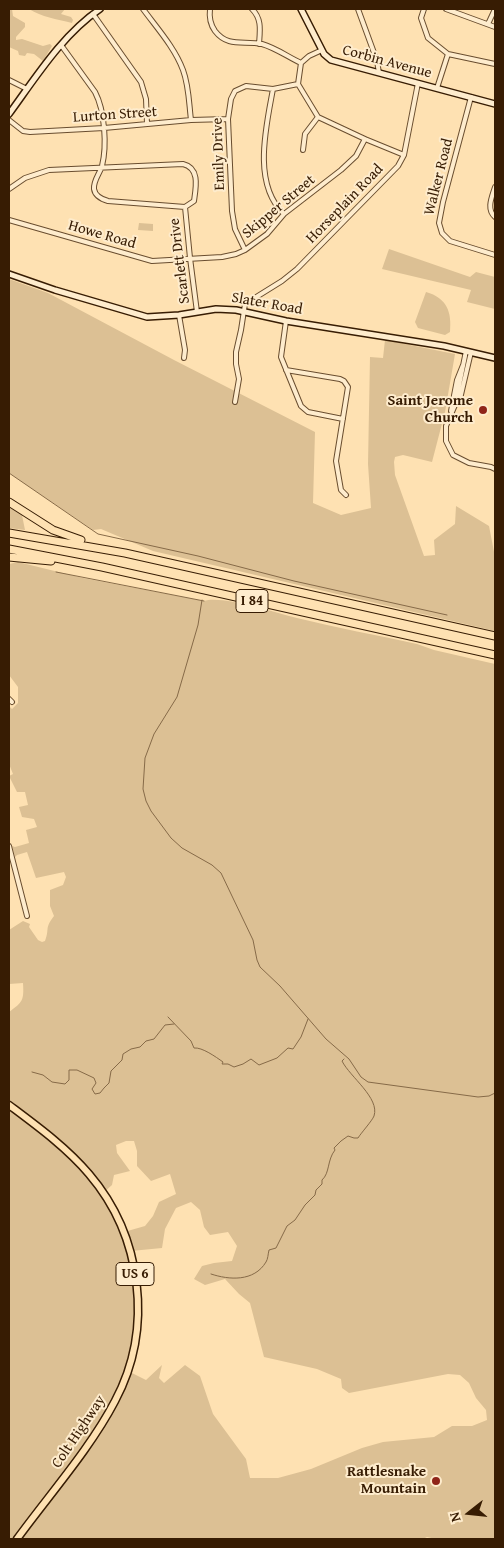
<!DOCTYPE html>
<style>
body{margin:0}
#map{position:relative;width:504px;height:1548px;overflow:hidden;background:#fee1b2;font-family:"Gentium Book Plus",serif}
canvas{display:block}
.frame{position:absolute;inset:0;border:10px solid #371c03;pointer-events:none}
.north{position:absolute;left:444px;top:1488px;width:50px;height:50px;-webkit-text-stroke:4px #feeccd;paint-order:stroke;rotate:254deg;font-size:14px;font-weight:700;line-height:20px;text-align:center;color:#371c03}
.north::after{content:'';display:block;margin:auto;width:18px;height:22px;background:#371c03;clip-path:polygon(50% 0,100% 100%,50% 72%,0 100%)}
</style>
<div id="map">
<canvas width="504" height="1548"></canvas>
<div class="frame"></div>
<div class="north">N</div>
</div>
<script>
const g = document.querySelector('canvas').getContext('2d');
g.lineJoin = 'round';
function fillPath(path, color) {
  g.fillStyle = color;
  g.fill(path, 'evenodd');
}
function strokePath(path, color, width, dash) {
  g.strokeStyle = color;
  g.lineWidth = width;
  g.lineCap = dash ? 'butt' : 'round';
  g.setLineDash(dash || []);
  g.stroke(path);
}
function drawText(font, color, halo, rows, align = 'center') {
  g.font = font + ' "Gentium Book Plus",serif';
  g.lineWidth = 4;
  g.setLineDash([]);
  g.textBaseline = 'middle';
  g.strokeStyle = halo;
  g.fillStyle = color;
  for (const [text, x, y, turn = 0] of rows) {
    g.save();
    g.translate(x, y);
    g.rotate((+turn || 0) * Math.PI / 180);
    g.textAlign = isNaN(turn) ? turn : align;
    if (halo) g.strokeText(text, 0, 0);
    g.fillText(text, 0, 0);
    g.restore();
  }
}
fillPath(new Path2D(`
 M9,9H12L13,16L25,23V27L16,37V40L22,39L43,46L50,44L52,46L43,61L34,54L27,53L25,56L19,55L18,51L9,47Z
 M29,9H65L61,14L71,17L73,20L72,23C56,19 42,17 29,9Z
 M139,223L153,224V231L138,230Z
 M389,249L470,277L476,272L495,277V309L467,302L471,290L382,269Z
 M9,279L48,293L174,360L315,432L313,503L341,515L371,508L368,464L370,357L383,358L385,340L455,354L445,412L432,462L403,455L395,457L394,462L395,475L424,556L435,555L434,540L455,524L456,506L489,526L495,557V631L153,551L101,529L93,530L9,473Z
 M426,292C447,298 452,312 450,332L445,335L418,328L415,322Z
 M9,507L22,515L25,530L9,528Z
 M18,562L83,578L204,601C222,595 276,613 297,618C337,628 377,635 417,644L434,650L495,664V1539H436L427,1537L423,1539H9V1012C23,1002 24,1000 23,983L9,984V930L23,921L30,924L29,927L38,940L42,942L45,941C50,928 44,929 54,916L50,906V890L63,885L66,877L64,872L36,878L27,852L17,855L15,857L12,846L15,847L29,843L26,830L37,827L34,819L22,817L19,807L28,805L25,792H17L9,776L13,774L9,764V706L12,709L18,703V687L9,675V564ZM126,1141H134L137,1151V1166L151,1181L170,1174L176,1194L159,1202L153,1216L145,1226L124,1232L103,1193L112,1185L114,1175L130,1171L117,1153L116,1145ZM191,1202L200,1210L204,1227L210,1235L228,1232L237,1246L232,1261L214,1263L202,1266L194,1279L205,1285L225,1279L239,1294L250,1303L264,1357L317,1369L341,1379L342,1388L349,1393L448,1374L460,1375L469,1383L476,1398L486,1410L487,1420L472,1426H452L434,1437L383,1442L362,1448L311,1469L278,1478H250L246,1459L213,1414L200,1376L185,1365L164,1383L159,1378L162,1365L146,1380L128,1371L138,1307L131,1251L162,1248L165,1229L176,1208Z`), '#dcc094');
strokePath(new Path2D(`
 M9,473L98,534L198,556L294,581L447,615
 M56,572L204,601
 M202,600L198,625L177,697L154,734L145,758L143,789L146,801L151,811L171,838L182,848L212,865L221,873L253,940L257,960L260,967L280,986L326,1039L349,1059L361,1077L368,1082L478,1097L489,1096L495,1093
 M168,1017L191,1041L194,1048C202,1047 216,1057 223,1062L222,1064H228L234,1067L243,1064L251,1059L259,1065L277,1058L288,1048L293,1049L301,1037L308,1019
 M32,1072L43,1075L52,1082L65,1084L69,1080V1070H77L94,1078L96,1083L92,1089L95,1094L100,1093L104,1088L109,1083L111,1071L122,1060L123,1054L131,1049L140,1047L146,1041L154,1039L165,1025L174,1024
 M211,1274C229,1280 254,1282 266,1262C268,1259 268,1254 269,1250L276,1248L287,1226L295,1220L305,1205L315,1195L316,1190L322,1184V1180C330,1173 327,1160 335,1150L334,1148L341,1141L348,1136L354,1138H358C361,1133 372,1121 374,1116C380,1098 350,1077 342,1061L344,1059`), '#866a48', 1);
const minor = new Path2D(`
 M143,9C157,28 175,48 183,70C189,86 189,104 191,120
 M210,9C209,17 210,24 215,31C228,48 244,40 262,44C276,48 288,57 301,63
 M252,9C262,19 260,30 259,44
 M358,9L377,61L379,73
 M424,9L421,18L428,38L448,54L495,64
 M446,9L495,27
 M93,14L141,82L146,99L147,124
 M488,24L495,9
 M322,50L309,56L301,63L298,84L318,117L365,139L404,155
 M9,80L27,89
 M437,88L448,54
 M273,89C266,127 252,184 284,214
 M471,97L443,202L439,223L442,233L450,241L495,255
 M9,120L23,131L30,132L104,128L191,120L228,119
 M303,150L305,134L318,117
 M495,187C492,197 486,209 495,217
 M9,189L25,178L49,170L183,164C200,168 196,187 194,201L185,207L108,201C101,199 95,196 94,189C93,181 100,173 102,166C107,146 105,111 95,92L61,45
 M185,207L190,258L197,312
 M9,220L152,261L222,257L236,254L245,250L267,234L284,214L341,170L356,156L365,139
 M245,250L235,229L232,211L228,119L231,99L235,91L246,86L273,89L298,84
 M179,315L185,350L184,358
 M286,321L281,357L301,406L308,412L343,419
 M466,351L455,405L446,426V441L453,455L469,463L491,467L495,469
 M286,370L340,379L344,381L348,387L336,461L341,490L346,495
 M460,399L471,352
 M235,402L239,379L236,364V352L241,330L245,304L282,281L297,269L398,166L404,155L418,83
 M451,411L457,380L463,365
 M9,699L12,702
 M9,846L27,916`);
const secondary = new Path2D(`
 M301,9L324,54L331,60L495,104
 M9,114C36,77 62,35 100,9
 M9,274L55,290L147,317L179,315L216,309L236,310L286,321L444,346L495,358`);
const trunk = new Path2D(`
 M9,1105C37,1126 66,1147 89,1174C142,1236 154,1328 115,1401C90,1449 49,1495 17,1539`);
const motorway = new Path2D(`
 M9,502L53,530L81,540
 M9,533L125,553L495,636
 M9,549L102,567L495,655
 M9,557L51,561`);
strokePath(minor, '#694d2f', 6);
strokePath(secondary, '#371c03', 8);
strokePath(trunk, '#371c03', 9);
strokePath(motorway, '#371c03', 9);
strokePath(minor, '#feeccd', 4);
strokePath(secondary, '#feeccd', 5);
strokePath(trunk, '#fee1b2', 6);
strokePath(motorway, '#fee1b2', 7);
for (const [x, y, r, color] of [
 [483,410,5,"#8f2418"],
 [436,1481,5,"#8f2418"]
]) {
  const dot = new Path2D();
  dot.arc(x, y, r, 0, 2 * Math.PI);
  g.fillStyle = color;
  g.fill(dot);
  strokePath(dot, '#feeccd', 2);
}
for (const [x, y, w] of [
 [252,601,32],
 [135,1274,38]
]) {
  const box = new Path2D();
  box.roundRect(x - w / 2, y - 11.5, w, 23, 4);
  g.fillStyle = '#feeccd';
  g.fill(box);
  strokePath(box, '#371c03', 1);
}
drawText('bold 14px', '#371c03', null, [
 ["I 84",252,601],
 ["US 6",135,1274]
]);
drawText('15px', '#371c03', '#feeccd', [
 ["Corbin Avenue",387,62,15],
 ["Lurton Street",115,115,-4],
 ["Emily Drive",219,154,-92],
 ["Walker Road",439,177,-76],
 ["Horseplain Road",345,204,-46],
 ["Skipper Street",279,207,-40],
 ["Howe Road",102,235,16],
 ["Scarlett Drive",180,261,-97],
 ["Slater Road",267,304,10],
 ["Colt Highway",79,1432,-56]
]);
drawText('bold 15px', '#371c03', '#feeccd', [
 ["Saint Jerome",473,401],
 ["Church",473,418],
 ["Rattlesnake",426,1472],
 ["Mountain",426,1489]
], 'right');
</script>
